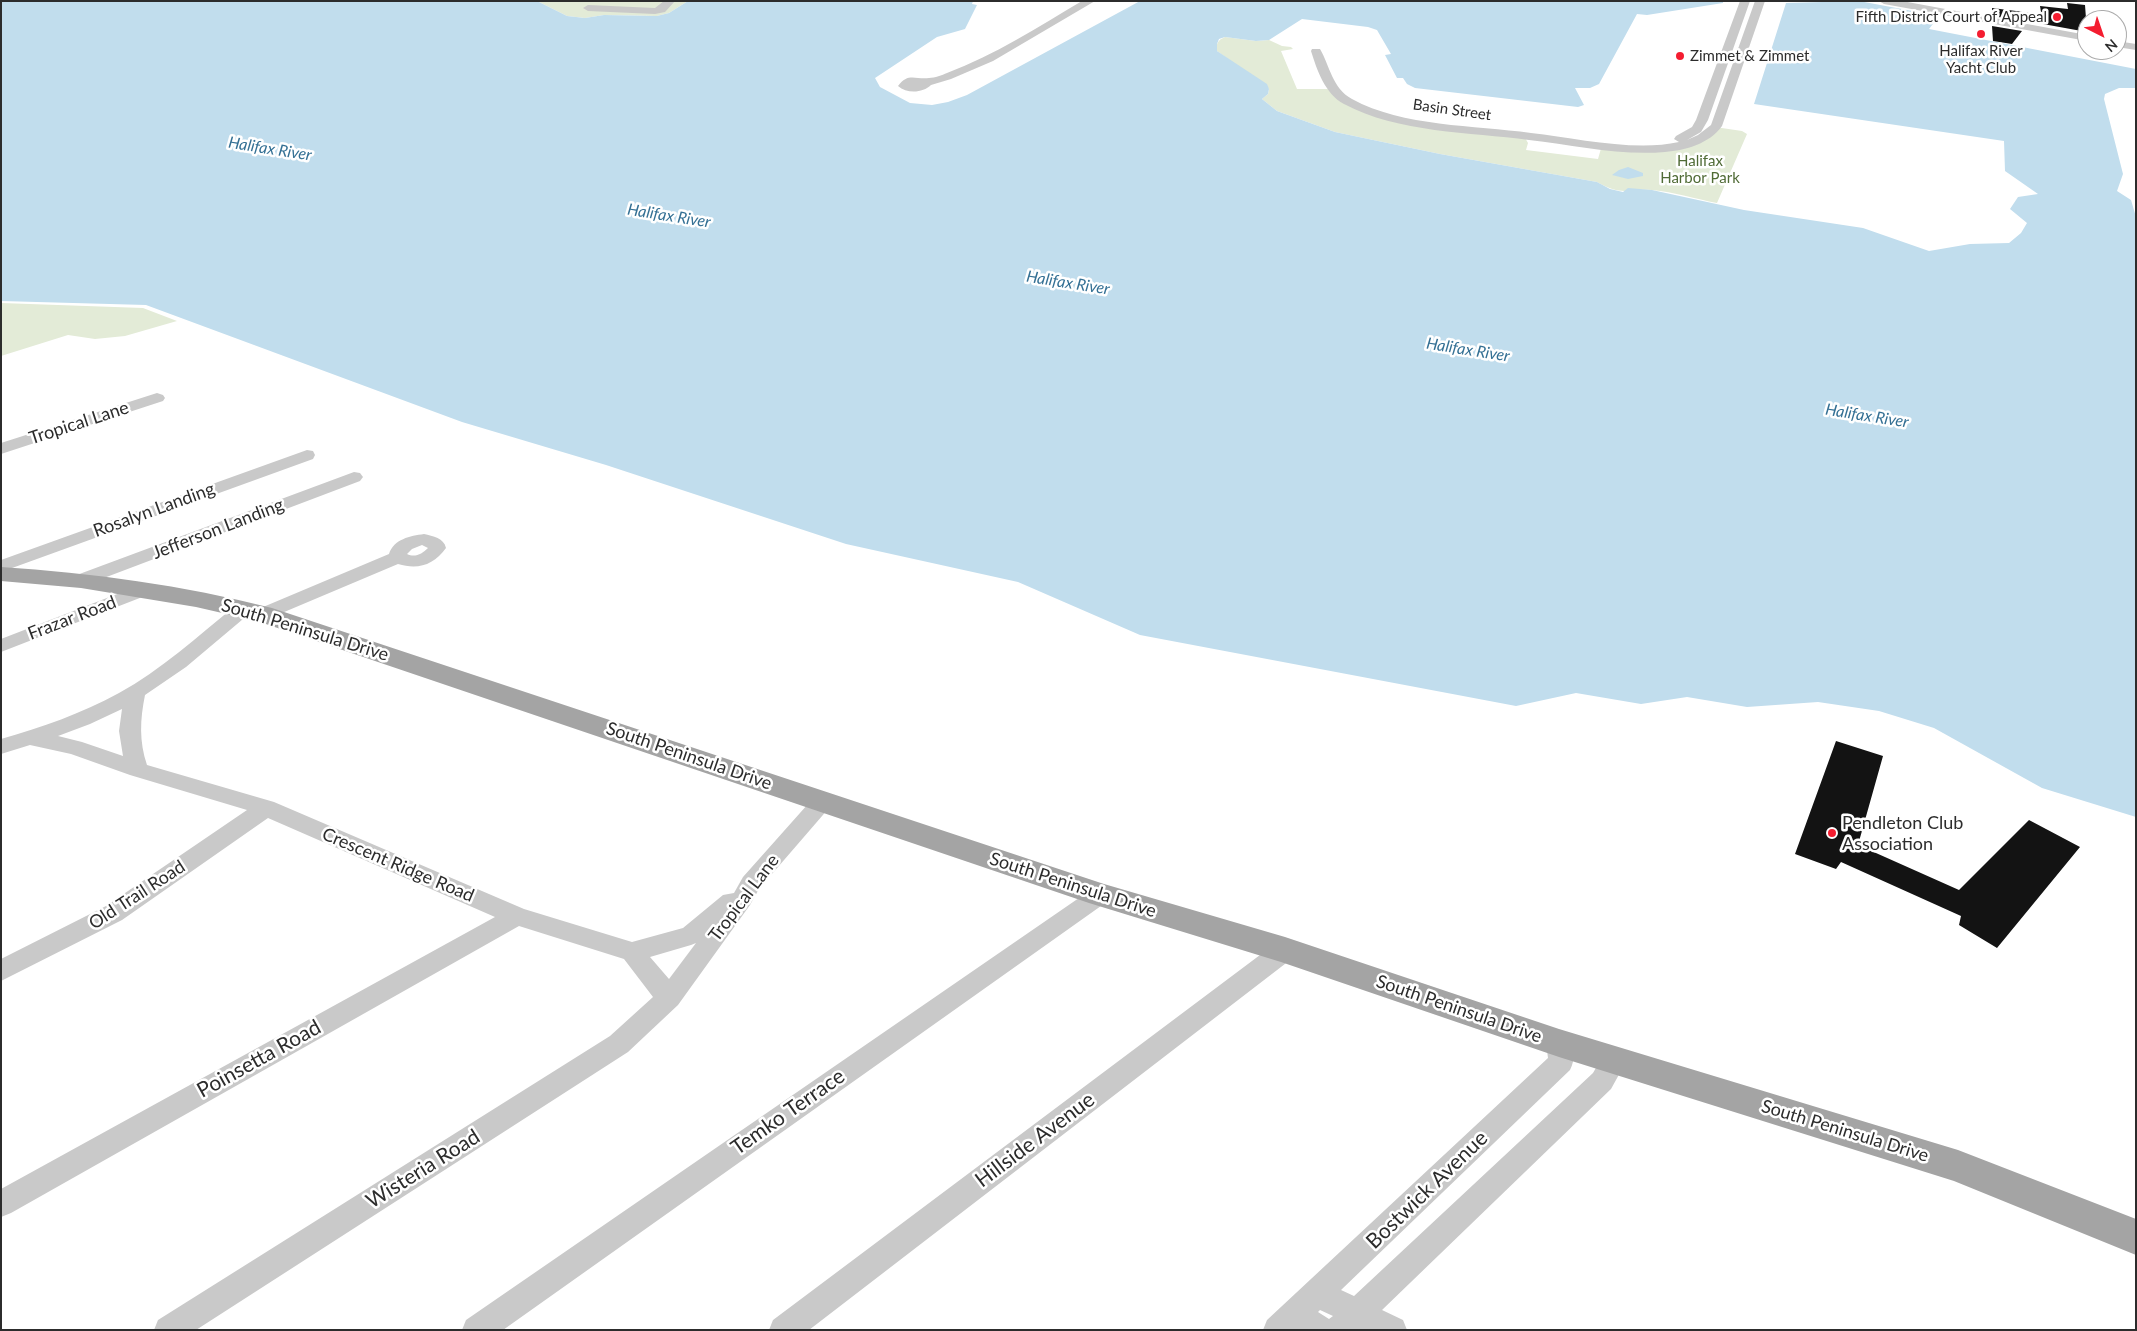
<!DOCTYPE html>
<style>
body{margin:0}
#map{position:relative;width:2137px;height:1331px;overflow:hidden;background:#fff;font-family:Lato,sans-serif}
canvas{display:block}
.frame{position:absolute;inset:0;border:2px solid #2c2c2c;pointer-events:none}
.north{position:absolute;left:2077px;top:10px;width:50px;height:50px;box-sizing:border-box;background:#fff;border:1px solid #ababab;border-radius:50%;rotate:139deg;font-size:14px;font-weight:700;line-height:20px;text-align:center;color:#2c2c2c}
.north::after{content:'';display:block;margin:auto;width:18px;height:22px;background:#f41d30;clip-path:polygon(50% 0,100% 100%,50% 72%,0 100%)}
</style>
<div id="map">
<canvas width="2137" height="1331"></canvas>
<div class="frame"></div>
<div class="north">N</div>
</div>
<script>
const g = document.querySelector('canvas').getContext('2d');
g.lineJoin = 'round';
function fillPath(path, color) {
  g.fillStyle = color;
  g.fill(path, 'evenodd');
}
function strokePath(path, color, width, dash) {
  g.strokeStyle = color;
  g.lineWidth = width;
  g.lineCap = dash ? 'butt' : 'round';
  g.setLineDash(dash || []);
  g.stroke(path);
}
function drawText(font, color, halo, rows, align = 'center') {
  g.font = font + ' Lato,sans-serif';
  g.lineWidth = 5;
  g.setLineDash([]);
  g.textBaseline = 'middle';
  g.strokeStyle = halo;
  g.fillStyle = color;
  for (const [text, x, y, turn = 0] of rows) {
    g.save();
    g.translate(x, y);
    g.rotate((+turn || 0) * Math.PI / 180);
    g.textAlign = isNaN(turn) ? turn : align;
    if (halo) g.strokeText(text, 0, 0);
    g.fillText(text, 0, 0);
    g.restore();
  }
}
fillPath(new Path2D(`
 M537,1H688L669,13L657,16L604,15L585,18L567,16Z
 M1225,37L1256,41L1269,40L1282,46L1291,47L1293,49L1281,51L1297,89H1334L1348,101L1405,120L1524,136L1528,143L1526,150L1598,159L1602,145L1646,149L1690,143L1715,127L1742,131L1747,134L1717,203C1696,199 1674,192 1652,190C1626,188 1624,197 1597,182L1440,154L1335,132L1277,111L1262,99L1268,94L1269,89L1217,51C1216,43 1218,40 1225,37Z
 M1,303L143,308L177,321L125,336L95,339L68,335L1,356Z`), '#e3ebd7');
fillPath(new Path2D(`
 M1,1H537L567,16L585,18L604,15L657,16L669,13L688,1H973L972,4L977,5L965,29L937,37L875,78L880,87L910,103L932,105L948,102L967,95L1140,1H1723V3L1647,15L1637,14L1599,84L1590,88H1575L1584,105L1578,107L1415,88L1407,84L1403,78H1397L1385,55L1391,54L1377,30L1368,27L1302,19L1269,40L1256,41L1225,37L1219,39L1217,44V51L1267,84L1269,89L1268,94L1262,99L1277,111L1335,132L1440,154L1597,182L1610,189L1623,192L1628,188L1652,190L1744,210L1863,228L1929,251L1970,244L2009,243L2021,233L2027,223L2010,209L2018,197L2038,194L2005,171L2004,141L1754,104L1786,3L1859,1L1939,16L1929,29L2136,69V88H2119L2105,94L2104,99L2123,174L2117,191L2131,200L2136,217V817L2042,788L1934,728L1879,711L1818,702L1747,707L1687,697L1641,704L1576,693L1516,706L1140,635L1018,582L846,544L606,465L462,422L146,305L1,301Z
 M1628,167L1643,173V176L1628,179L1612,175L1619,170Z`), '#c1dded');
fillPath(new Path2D(`
 M2067,3L2085,5L2087,32L2043,24L2040,6L2068,9Z
 M1992,8L2016,11L2035,14L2029,22L1992,16Z
 M1992,26L2022,31L2012,44L1993,41Z
 M1836,741L1883,756L1858,845L1959,890L2029,820L2080,847L1997,948L1959,925L1961,916L1841,862L1836,869L1795,854Z`), '#131313');
fillPath(new Path2D(`
 M664,1H675L665,12L655,14L588,11L583,8L588,5L655,8Z
 M1082,1H1095L993,61L951,79L931,85C923,93 907,94 898,86C908,72 916,80 929,78C935,78 942,75 947,73C995,55 1038,27 1082,1Z
 M1740,1H1750L1708,120L1701,132L1687,140L1698,135L1711,125L1755,1H1765L1722,126C1709,144 1686,150 1665,152C1620,156 1574,145 1529,140C1470,132 1398,133 1344,104C1325,94 1317,70 1311,51L1312,49H1320C1330,66 1332,88 1352,99C1403,127 1474,125 1531,133C1575,138 1635,152 1679,142L1674,139L1676,136L1692,127L1696,120Z
 M1879,1H1902L2087,35V41L1884,4Z
 M2117,41L2136,44V50L2117,47Z
 M157,393L163,395L165,398L163,401L1,454V443Z
 M307,450L313,451L315,455L313,459L1,572V560Z
 M354,472L360,473L363,477L360,481L88,584L81,586L74,584L72,580L74,576Z
 M424,534C433,536 444,538 446,548C434,565 418,570 398,564L270,618L263,620L256,618L253,614L256,610L389,554C394,539 410,536 424,534ZM422,545L428,548C422,554 415,558 407,554L412,549Z
 M143,584L150,586L152,590L150,594L1,652V639Z
 M242,604L249,606L252,610L249,614L186,667L145,695C140,720 139,741 147,765L274,802L524,909L632,942L683,928L723,895L734,893L743,877L816,795L824,793L832,795L835,801L759,889L750,905L678,1005L628,1052L196,1330H154L158,1320L610,1036L653,997L624,959L519,926L11,1213L1,1217V1189L495,917L268,818L122,920L1,981V959L106,906L247,810L130,775L71,754L30,745L1,754V739C42,727 81,714 119,693C161,670 198,636 235,606ZM122,709L119,731L123,756L82,742L58,736L90,724ZM696,943L669,979L650,957L691,945Z
 M1100,886L1108,889L1112,895L1108,901L503,1330H462L466,1320L1092,889Z
 M1285,940L1294,943L1297,950L1294,957L809,1330H769L773,1320L1276,943Z
 M1559,1032L1568,1035C1574,1046 1576,1059 1570,1070L1341,1290L1354,1296L1593,1073L1605,1052L1614,1049L1623,1052L1627,1060L1611,1089L1382,1310L1403,1320L1407,1330H1263L1267,1320L1548,1058L1546,1043L1550,1035ZM1320,1310L1333,1316L1329,1319L1318,1312Z`), '#c9c9c9');
fillPath(new Path2D(`
 M1,567C92,573 183,585 272,608L1104,884L1285,937L1559,1029L1958,1150L2136,1219V1255L1954,1181L1559,1057L1281,962L1089,903L257,621L196,607L81,588L1,581Z`), '#a4a4a4');
for (const [x, y, r, color] of [
 [2057,17,5,"#f41d30"],
 [1981,34,5,"#f41d30"],
 [1680,56,5,"#f41d30"],
 [1832,833,5,"#f41d30"]
]) {
  const dot = new Path2D();
  dot.arc(x, y, r, 0, 2 * Math.PI);
  g.fillStyle = color;
  g.fill(dot);
  strokePath(dot, '#fff', 2);
}
drawText('15px', '#2c2c2c', '#fff', [
 ["Fifth District Court of Appeal",2047,17],
 ["Halifax River",1981,51,"center"],
 ["Yacht Club",1981,68,"center"],
 ["Zimmet & Zimmet",1690,56,"left"]
], 'right');
drawText('15px', '#2c2c2c', '#fff', [
 ["Basin Street",1452,110,8]
]);
drawText('15px', '#506b36', '#fff', [
 ["Halifax",1700,161],
 ["Harbor Park",1700,178]
]);
drawText('italic 16px', '#347094', '#fff', [
 ["Halifax River",270,149,9],
 ["Halifax River",669,216,9],
 ["Halifax River",1068,283,9],
 ["Halifax River",1468,350,9],
 ["Halifax River",1867,416,9]
]);
drawText('18px', '#2c2c2c', '#fff', [
 ["Tropical Lane",79,423,-18],
 ["Rosalyn Landing",154,510,-20],
 ["Jefferson Landing",218,529,-21],
 ["Frazar Road",72,618,-21],
 ["South Peninsula Drive",305,630,17],
 ["South Peninsula Drive",689,756,19],
 ["Crescent Ridge Road",398,865,23],
 ["South Peninsula Drive",1073,885,18],
 ["Old Trail Road",137,895,-33],
 ["Tropical Lane",744,898,-53],
 ["South Peninsula Drive",1459,1009,19],
 ["South Peninsula Drive",1845,1131,17]
]);
drawText('18px', '#2c2c2c', '#fff', [
 ["Pendleton Club",1842,823],
 ["Association",1842,844]
], 'left');
drawText('21px', '#2c2c2c', '#fff', [
 ["Poinsetta Road",259,1059,-29],
 ["Temko Terrace",788,1112,-35],
 ["Hillside Avenue",1035,1140,-37],
 ["Wisteria Road",423,1169,-32],
 ["Bostwick Avenue",1427,1190,-44]
]);
</script>
